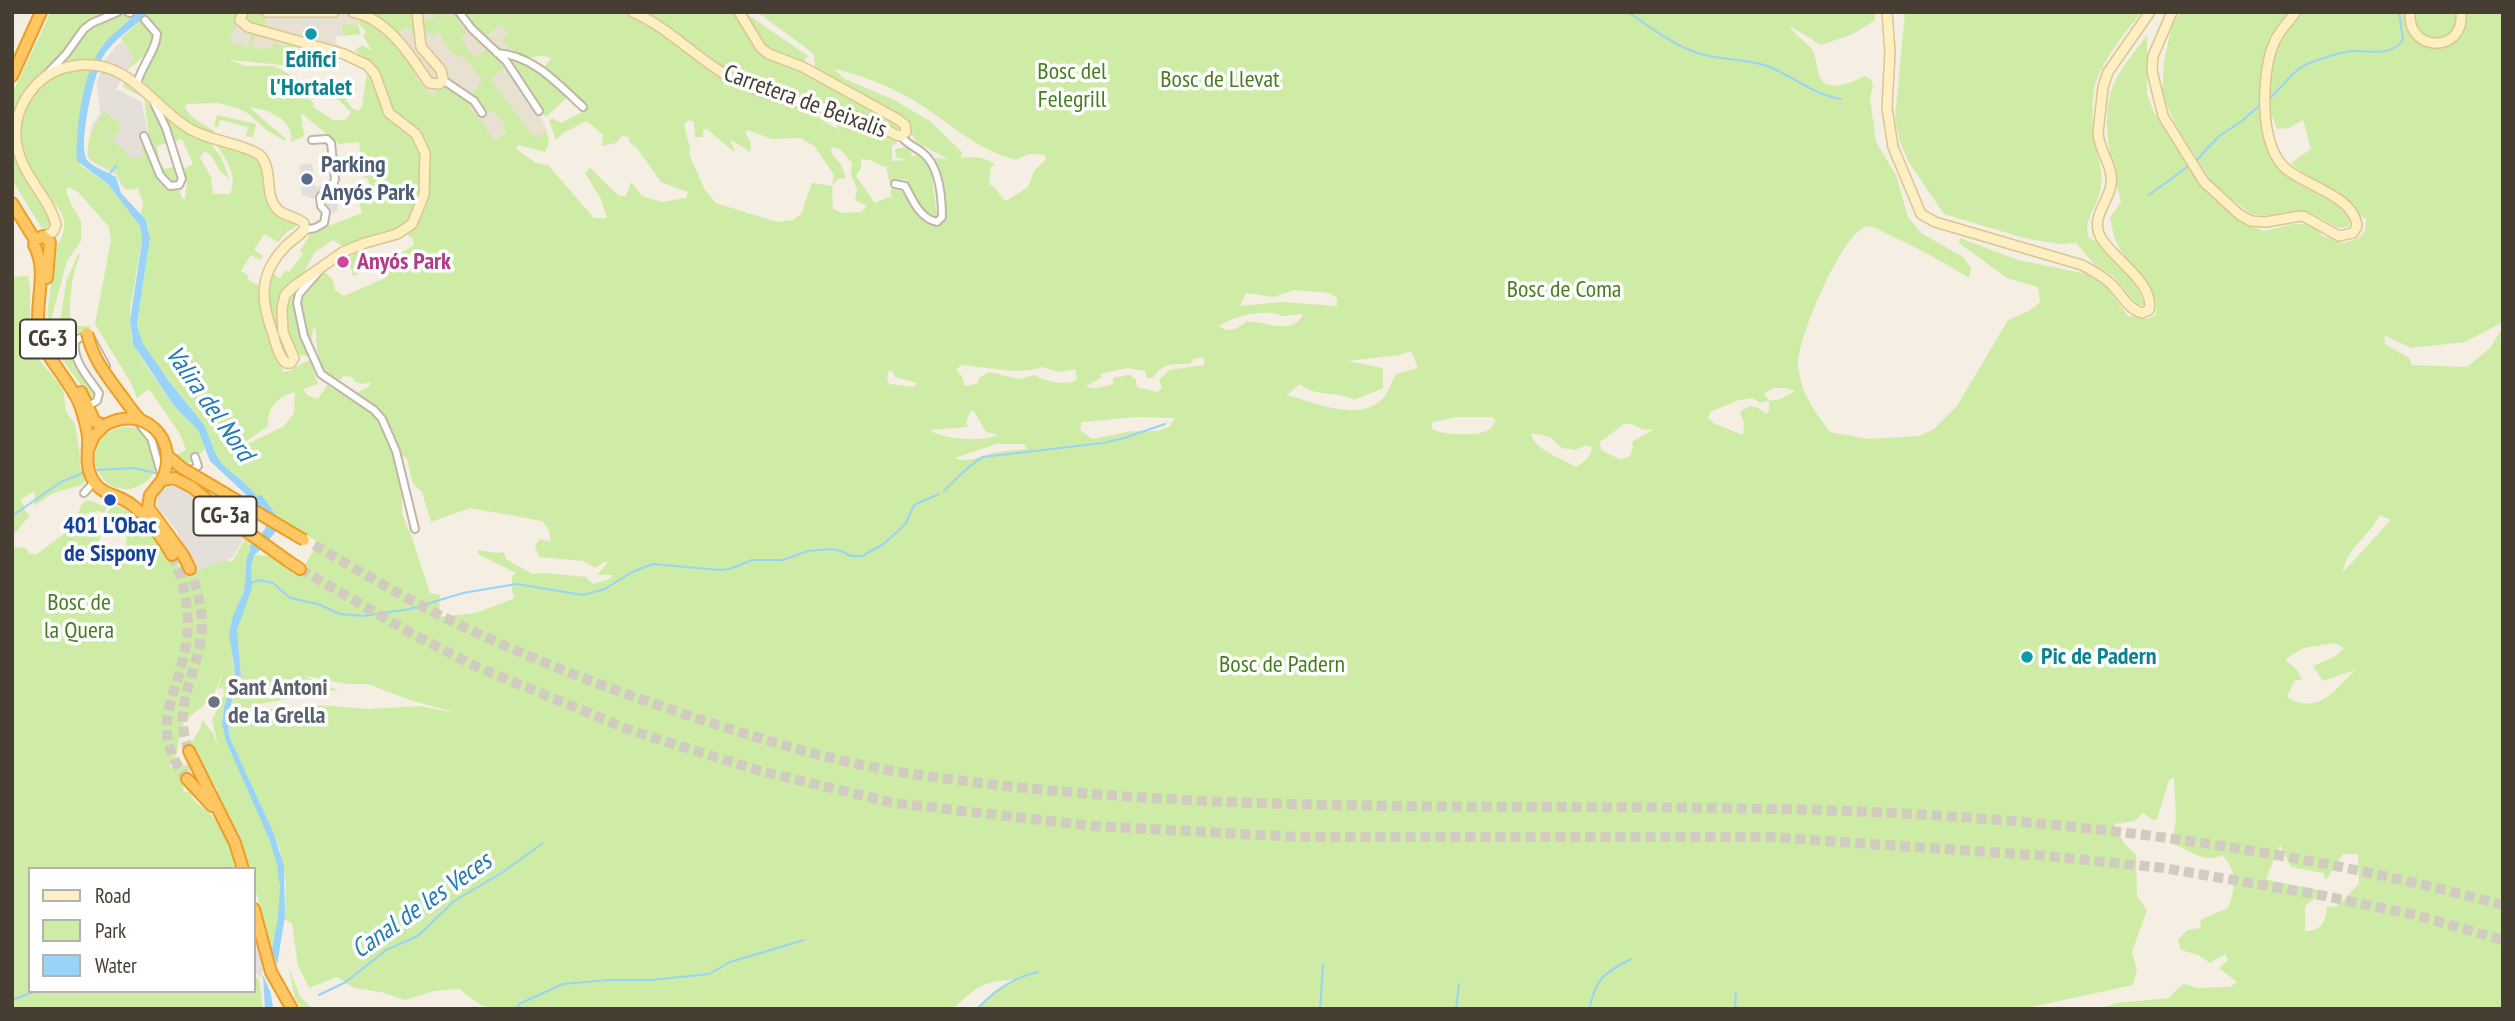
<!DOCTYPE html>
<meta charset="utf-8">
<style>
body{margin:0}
#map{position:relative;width:2515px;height:1021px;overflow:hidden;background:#f4eee3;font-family:"PT Sans Narrow",sans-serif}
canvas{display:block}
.frame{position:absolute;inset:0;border:14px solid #463e33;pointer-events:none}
.legend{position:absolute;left:28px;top:867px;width:228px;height:126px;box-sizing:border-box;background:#fff;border:2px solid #b5b2ad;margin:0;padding:9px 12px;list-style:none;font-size:21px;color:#463e33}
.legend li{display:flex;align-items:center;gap:14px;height:35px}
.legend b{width:35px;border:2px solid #b5b2ad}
</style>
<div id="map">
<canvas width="2515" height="1021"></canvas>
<div class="frame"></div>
<ul class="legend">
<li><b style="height:9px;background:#ffefc2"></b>Road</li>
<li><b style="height:19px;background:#cfeca7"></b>Park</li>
<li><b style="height:19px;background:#99d3f7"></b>Water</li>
</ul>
</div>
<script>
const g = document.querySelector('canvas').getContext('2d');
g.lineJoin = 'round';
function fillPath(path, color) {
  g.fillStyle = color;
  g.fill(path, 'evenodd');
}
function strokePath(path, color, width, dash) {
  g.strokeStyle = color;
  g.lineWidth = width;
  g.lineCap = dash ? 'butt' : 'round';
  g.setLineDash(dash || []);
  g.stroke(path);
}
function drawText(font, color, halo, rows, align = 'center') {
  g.font = font + ' "PT Sans Narrow",sans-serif';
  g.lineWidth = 7;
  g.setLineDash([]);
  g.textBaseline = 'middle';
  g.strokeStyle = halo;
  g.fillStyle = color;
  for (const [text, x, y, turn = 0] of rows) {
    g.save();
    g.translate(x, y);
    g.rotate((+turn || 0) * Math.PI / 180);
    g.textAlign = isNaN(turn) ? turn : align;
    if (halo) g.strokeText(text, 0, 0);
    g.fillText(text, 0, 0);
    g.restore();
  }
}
fillPath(new Path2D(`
 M239,12H465L466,18L490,35L502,25L516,42L510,50L531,59L587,106L584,111L567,97L546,117L542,112L540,115L547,131L535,139L491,80L493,113L503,123L505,133L493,140L483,122L433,97L360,24V25L343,23V36H337L335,39L336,43L343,49L341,56L299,44L284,46L274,43L273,47L246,50L228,47L233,22Z`), '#e8e0d1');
fillPath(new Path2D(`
 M123,41L134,58L116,89L142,102L149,142L163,173L133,190L125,189L121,185L116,175L92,162L87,155L92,125L100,114L97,83L101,71L105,60L117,45Z
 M173,483L185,488L217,518L244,538L232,558L196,572L177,531L157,506V499L162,488Z`), '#e5dfd9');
fillPath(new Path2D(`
 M51,12H136L102,46L93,61L43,74L12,132V94Z
 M147,12H239L238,19L234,22L237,28H234L230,43L248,48L252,33L255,34L252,46L259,49L272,47L274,43L284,46L299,44L341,56L334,70L230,60L246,66H274L307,84H331L336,87L352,108L358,111L362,107L366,78L368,74L370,75L375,70L355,50L362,45L372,51L363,36L366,32L360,25L361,17L367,19L408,58L420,74L415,77L433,97L437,92L433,88L443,84L469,101V108L483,122L494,140L505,133L503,123L491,110L487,111L471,96L482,80L462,54L457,58L447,47L439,32L432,35V33L424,34L423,20L433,19V12H444L446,17L456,12L462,20L459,23L467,33L460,37L473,56L475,57L488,48L506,66L491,80L535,138L547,131L549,142L545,152L518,145L516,149L536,163L548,165L594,218H607L601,199L585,173L590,168L619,196H626L631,182L642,196L661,202L686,198L688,192L661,182L636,147L630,143L628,137L622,136L616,143L602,146L603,135L587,121L563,133L556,140L549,121L552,118L561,123L584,111L586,106L543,69L551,58C542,54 538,57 529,57C517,56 508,47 501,38L508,33L502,25L486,37L466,18V13L624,12L659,32L725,77L765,96L796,104L839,130L835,123L819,110L820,109C849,117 874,124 897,142L892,146V161L905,160L896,157L895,149L910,147L912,157L920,153L931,167L937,217C921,217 911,193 906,179L889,181L886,165L884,167L870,160L861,159V168L856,176L875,203L889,197L893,199L890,194L892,189L906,192L921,216L934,225L947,219L938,169L932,158L948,159C940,154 922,146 917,142C913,138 908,123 902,117L815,68L814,54L757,12H1129L1144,14L1146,12H1875V20L1853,34L1821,45L1790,26C1794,36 1806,40 1812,50C1817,58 1816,68 1820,77C1827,94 1853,82 1865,76L1871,80L1873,85L1870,98L1876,142L1896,175L1908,217L1921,233L1963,257L1971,268L1969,278C1943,262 1917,247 1889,235C1883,232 1875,227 1869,226C1844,226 1796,342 1798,365C1801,394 1814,410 1830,432L1868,439L1919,436L1934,429L1957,406L2008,320L2029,311L2040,302L2038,287L2007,278L1959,243L1960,238L2018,260L2087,274L2108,289L2128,316L2147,319L2156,315V299L2121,251L2114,237L2110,217L2121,202C2111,159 2095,110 2121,70C2129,58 2139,47 2147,35V94L2154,113L2195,177L2239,221L2264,231L2293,224H2312L2322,236L2344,243L2359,238L2365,231L2366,220L2334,192L2297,169L2291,163L2311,149L2303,120L2289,128L2277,129L2272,116L2261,113L2270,154L2279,168L2328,198L2352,217L2348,227L2339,228L2311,213L2273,216L2251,214L2213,184L2176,125L2162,94L2164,61L2172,25L2181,12H2503V322L2465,342L2411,348L2384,335L2385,344L2409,358L2412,365L2467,367L2490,348L2503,327V1009H2102L2115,1003L2170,998L2176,990L2184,984L2197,988L2230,987L2237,982L2219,968L2228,960L2225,954L2210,963L2198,955L2181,950L2178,940L2187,930L2201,928L2200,920L2228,908C2236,890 2237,869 2222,855C2204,865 2190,849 2172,844L2176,819L2174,777L2169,780L2157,819L2153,820L2143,813L2135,821L2114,824L2124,843L2136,855L2137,896L2147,910L2132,952L2137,970L2133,985L2022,1009H978L994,991L1019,979C983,982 979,984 953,1009H499L481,1005L459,989L434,991L405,1000L381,992L354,988L337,977L309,988L298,966L292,923L285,920L286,882L280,849L229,736V712L241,678L236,636L239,618L252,588L250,567L254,555L270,556L299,576L318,542L270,512L250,488L222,464L215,453L205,426L158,366L142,342L137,325L150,238L148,224L140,213C148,199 138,199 139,188C120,192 126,184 116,174C109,167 97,165 89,158C85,140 94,126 104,111L123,125L113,139L100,131L125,150L124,153L131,158H144L142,149L144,143C150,162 158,189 180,191L182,198L185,199L187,183L184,169L193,164L182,139L175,141L170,125L159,107L182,126L208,140L221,157L230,180C226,176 220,172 218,168C213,160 214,155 204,151L200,158L211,177L213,194H230C239,176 225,157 214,142C230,150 252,150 263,163L264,197L276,215L295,224L296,227L288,231L278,242L264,234L254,250L263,256L260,260L251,255L241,271L249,276L247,279L259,286L265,319L283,372C293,371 300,363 310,360L318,384L303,389L307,395L318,399L327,385L361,406L357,393L369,386L371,382L362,384L355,382L352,377L343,376L341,380C312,368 319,353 315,326C310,333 312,344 313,351L310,356L298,355L287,332L288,300L294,290L313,276L326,273L333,280L335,290L344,296L385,278L387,272L385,266L389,261L414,245L412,238L398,229L361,239L345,248L333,240L314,253L304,273L285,290L282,297L280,329L288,354L286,358C278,347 265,309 265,295C266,287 269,280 273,274L280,278L286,270L289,272L303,254L300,251L311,233L362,213L358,200L370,198L368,178H364L362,163H356L355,159L361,157L359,142L339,144L301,113L304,136L291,142C294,119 268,109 249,107L286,139L285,141L266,130L249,114L237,108L218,103L186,104L185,108L192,117L214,131L212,134L195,128L145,85C140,75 147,62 149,52L126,71L133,57L121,38L144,18ZM834,69C861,74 898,90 921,105C952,125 979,151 1016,160C1025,154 1035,153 1045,155L1046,159L1034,171L1028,187L1006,201C999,196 998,188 989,184L991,167L995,165C984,156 975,157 961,158L962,152L930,121L894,100L845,79ZM326,86L327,89L350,111L351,114L345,120H333L313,107V102L298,90L300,87ZM689,120L694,122L695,137H703V130L707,129L734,152L735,149L730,142L733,141L750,152L751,143L745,133L748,130L772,139L801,138L815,147L834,175L832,186L812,183L801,214L793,220L777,222L716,203L705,190L689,154L690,148L684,125ZM832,147L840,149L852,163L851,174L857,190L855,200L867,206L861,212L842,213L833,209L832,186L838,179L846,178L841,165L831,152ZM1294,290L1329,293L1337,298V306L1282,302L1240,306L1246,293L1274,297ZM1273,313L1283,316L1303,314C1294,336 1264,322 1247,321C1237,329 1230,334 1219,326C1236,316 1253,312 1273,313ZM1411,351L1418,368L1396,374C1392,380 1390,389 1386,394C1365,426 1315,402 1287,395L1300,384C1319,399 1339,390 1354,400L1383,388V368L1348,361L1400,355ZM1203,357L1205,365L1169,370L1159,380L1162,388L1157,392L1137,387L1136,380L1129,375L1113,378V384L1097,388L1085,387L1102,377L1100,374L1127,368L1145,371L1147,378H1153C1163,362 1174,364 1190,364L1193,359ZM961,365L1013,371L1031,370L1041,367L1059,372L1075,369L1077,380C1067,386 1045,382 1035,375L1019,379L989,372L979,378L977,384L965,386L962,376L956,370ZM889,370L893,372L895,377L917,383L914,387L889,384L887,378ZM1773,388H1786L1795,391L1781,399L1770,401L1764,394ZM295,392L294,413L284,426L246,445L245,442L268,426C267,407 278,397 295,392ZM1753,398L1760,403L1769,401V410L1766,414L1759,408L1750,406L1740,412L1744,424L1743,435L1713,423L1708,417L1710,412L1739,400ZM971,411H974L986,432L998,435C983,442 942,440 930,430L968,427L966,422ZM1137,417L1175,418L1169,427L1157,431H1132L1092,439L1080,430L1082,422ZM1457,417H1492L1496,420C1494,425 1489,430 1484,432C1473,436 1439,435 1431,428L1433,422ZM1624,424H1631L1644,430L1654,429L1632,442L1633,448L1630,456L1621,460L1601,450L1600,442ZM1531,433L1550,437L1562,448L1575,450L1586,445L1592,447C1591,457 1584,462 1576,467C1562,458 1533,450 1531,433ZM996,444H1024L1027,449C1018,450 1008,450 999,452C984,454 970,464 955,458ZM402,455L407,459L413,484L422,492L431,522L470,508L542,521L548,528L551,542L540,539L535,546L539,557L583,561L595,568L604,562H608L597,575H613L610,579L593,584L586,577L546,573L532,574L506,559L504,552L497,553L478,550V554L516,573L512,576V591L515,598L476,613L439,617L440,595L430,593L411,535L402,514ZM2380,515L2391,520L2343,572C2345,550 2370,535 2380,515ZM2335,643L2344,648L2334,657L2313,666L2323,681L2355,670C2335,690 2318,716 2287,697L2294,681L2302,679L2297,670L2285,659L2304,648ZM302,675L346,684H368L413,701L460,714L420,706L368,709L319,705L301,711L265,709L243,711C258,702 271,702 288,699C306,695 320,689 339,691ZM2280,845L2291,867L2323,873L2326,880L2343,854H2358L2359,884L2337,906L2327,907C2325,922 2322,931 2305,931V906L2323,892C2304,885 2285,885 2266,879Z
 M249,12L272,16L271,18L268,17L264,27L248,22L245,19Z
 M370,12H414L416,35L406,26L397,34Z
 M640,12H736L756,46L838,89L900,126L901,131L867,117L754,85L736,77Z
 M744,12L805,54L808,56L803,62C763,47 765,49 744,12Z
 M1905,12H2142C2125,33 2103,59 2095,85C2092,96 2092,127 2094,139C2097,156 2105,174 2100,192C2096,209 2083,220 2089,238C2114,249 2137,279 2144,305H2138L2113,276L2094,264L2076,243L2058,244L2024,238L1944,214L1908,161L1900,142L1895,119Z
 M342,23L358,25L361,34L343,36Z
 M507,58L529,65L567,97L546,117Z
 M83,69L90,70L78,133L80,165L108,184L140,226L142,239L130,310L131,338L141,358L173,405L198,430L205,449L187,465L174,456L186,450L180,434L149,389L137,398L130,381L95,324L111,240L109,227L78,192L68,187L66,191L71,204L81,221V241L67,261L51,320H48C47,308 50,295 51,283C51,276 49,268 51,261C54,250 67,233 64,221C62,208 47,197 39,186C4,134 18,80 83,69Z
 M124,81C151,103 155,110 167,143L157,146L160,165H162L164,169L174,167L177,183L170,184C150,158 148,129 144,98L123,87Z
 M217,115L256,124L253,137L246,136L248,127L220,120L218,127H214Z
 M14,160H17L28,185L51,219L52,227L47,231L41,227L12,180V162Z
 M366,250L372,267L364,271L359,261L361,272L353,276L352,271L346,260L357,252L358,254Z
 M78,254L80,255C70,278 70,301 70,326H92L72,336L69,342L79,371L96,393V396L91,399L54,348L52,339L59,330L66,282Z
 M28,276L30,287V338L39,360L63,388L66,412L75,424L81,462L79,464L85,480L82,485L53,493L34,506L35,491L21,499L26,512L30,515L12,537V277Z
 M95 458a31 31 0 1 1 62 0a31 31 0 1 1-62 0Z
 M87,500L107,507L104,513L98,511L87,513L83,520L85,524L94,523L95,533L101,536L98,543L118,561L127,553L126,541L128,534L118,519L106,515L112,506C139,507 155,543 171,560C177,565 183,568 188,574L226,560L232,562L245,539L253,545C245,560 247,574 244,591C240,611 233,633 232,654C232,663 236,671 234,680C231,695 219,710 223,726C239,780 277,830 280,887C281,908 276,929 272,950L254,885V869H249L239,837L214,794L218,791L208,774L203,773L191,743L201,727L202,720L213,733L219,751L212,720L224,695L223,687L218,689L223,672C219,680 217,691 211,698C204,707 187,716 183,725C176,742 181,752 169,767L189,765L190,772L183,784L184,792H190C193,804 206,808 213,817C225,832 232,850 238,869H30V991H254V976L259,979L263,1009H12V547L25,548L30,554H37L72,528L82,504Z
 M289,968L300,996L312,1009H302L295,999Z`), '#cfeca7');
fillPath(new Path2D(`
 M319,15L326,19L325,25L308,26L297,24L294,21V16Z
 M312,163L315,187L324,186L321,192L316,193L314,199L302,195L299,165Z
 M337,190L338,210L333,214L324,200Z
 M254,927L264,965L261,978L254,971Z`), '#e3e0dc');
fillPath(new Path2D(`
 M136,12H147L144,18C130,29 114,40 104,55C95,70 76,149 88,161C94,168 108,172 116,177L121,193L146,220L150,238L137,324L142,342L169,381L205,426L215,453L222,464L250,488L270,512L253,501L210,461L198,430L174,406L133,344L130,321L141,248L142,239L140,226L108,184L77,161C75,132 83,72 101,48C110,34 126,25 136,12Z
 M253,545L260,549L254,555L251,567L252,588L237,630L241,678L228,712L229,736L274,834L284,866L285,916L277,965L272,950L278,917L280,888L277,865L270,841L226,741L222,723L224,707L235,673L229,633L233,616L244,592L247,557Z
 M263,975L271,994L273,1009H265Z`), '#99d3f7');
strokePath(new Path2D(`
 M1628,12C1653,29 1679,50 1709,56C1728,60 1748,59 1767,66C1793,76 1814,95 1841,99
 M2269,99C2283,87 2295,66 2315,61C2327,57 2340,52 2352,51C2372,50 2389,58 2403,40L2399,12
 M2195,162L2219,136L2242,121L2261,104
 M110,173L116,166
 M2149,195L2190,165
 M94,470L134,468L155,473
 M944,491C956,480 968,465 983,457L1103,443L1124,438L1165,424
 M12,516L61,482L85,472
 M251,583L259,580L273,583L290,598L318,604L340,614L363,616L410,609L463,593L517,584L583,595L605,589L632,572L653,564L719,570L730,569L752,560H783L808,551L831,549L841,551L851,556H862L882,545L898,531L906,523L914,505L939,494
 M319,995L346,982L386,950L418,936L454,901L503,872L543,843
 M12,1000L36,991
 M516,1009L519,1004L563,984L609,980H651L709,974L730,962L804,940
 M977,1009C994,991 1014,977 1038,972
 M1320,1009L1323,965
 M1456,1009L1459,984
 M1589,1009C1596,978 1604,973 1631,959
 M1735,1009L1736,992`), '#99d3f7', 2);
strokePath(new Path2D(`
 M255,548L270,531L271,517L259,500`), '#99d3f7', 10);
strokePath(new Path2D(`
 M314,545C363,573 411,602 462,626C544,665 628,696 714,724C775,743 837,762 900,772C1190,817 1485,803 1778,809C2023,814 2266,841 2503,905
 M172,555C185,582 191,615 186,645C177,699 147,728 187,779
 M300,569L407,631L475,666L630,730L760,771L894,803L1093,826L1297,837H1768L2047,856L2164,868L2320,895L2415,915L2503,940
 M189,751C173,707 192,686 200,644C205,618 199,593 190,569`), '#d1cbc0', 10, [10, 5]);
const street = new Path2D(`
 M128,12L130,13
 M459,12L472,29L506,61L539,111
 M497,53C533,55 558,84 583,107
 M45,76L66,54L84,29L92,23L118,12
 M443,80L474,101L482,113
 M137,84C141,66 156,51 157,34L145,20
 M144,136L160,175L170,186L179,185L182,179L166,128L154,103
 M895,184L905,186C913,200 919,218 937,222L942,217C942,197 940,167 923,153C916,147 906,144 901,136
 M304,230L315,228L324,223L326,212L321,206L320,197L333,185L335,179L331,143L327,139L312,140
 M320,270L299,294L297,303L304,336L321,374L374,410L382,419L396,451L415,529
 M88,406L97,401L99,393C89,378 72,361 75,341L82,337L91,338L106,366
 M137,421L151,438L162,477
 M177,480L198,466L195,457
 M84,493L94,482`);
const secondary = new Path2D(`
 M267,12H334
 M353,12C388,19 410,55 429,83L439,84L443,80L441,70L421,47L417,12
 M633,12C672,29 703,66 745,85C794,107 849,106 896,135L901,136L906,132L905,125L899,120L803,67L769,54L761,48L739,12
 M1887,12L1890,52L1887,108L1893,147L1921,214L1935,222L2082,265C2093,271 2103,276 2112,285C2122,295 2128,309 2142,313L2149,310C2156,283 2110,257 2100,236C2091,217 2108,203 2111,185C2114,167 2099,151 2098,133L2103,87L2108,72L2150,12
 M2172,12L2153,56L2152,71L2163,116L2204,182L2240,215L2251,221L2266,222L2300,216L2305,217L2339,236L2353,233L2357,226C2354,195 2302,185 2284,167C2259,142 2261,73 2274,43C2279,31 2288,22 2296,12
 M2410,12C2407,54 2466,53 2461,12
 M45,236L53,232L56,225C49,195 19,175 16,138C14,117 24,96 40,81C49,73 61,68 73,66C128,56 151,106 190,129C212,142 239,142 260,155C274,170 263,195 278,210C285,216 296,217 304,223V230C298,237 290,241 284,248C258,276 261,301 273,334C276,344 278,356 286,363H291L294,358L283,332L282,308L285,295L293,287L343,252L365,243L397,234L412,224L424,195L425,153L416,134L389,113L375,74L367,65L344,54L248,27L240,20L243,12`);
const highway = new Path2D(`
 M12,76L41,12
 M12,203L35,240L34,245C49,272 34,303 39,330C45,360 69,378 80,405C83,415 87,426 88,437C89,449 85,462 90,474C99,497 116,492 132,505C148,517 162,538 172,555
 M35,240L43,236L50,242L47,278
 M81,392L95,422L105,425L94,436L89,448
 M162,480L150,495L148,507L183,555L190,569
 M288,561L300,569
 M189,751L235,843L243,869
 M187,779L212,806
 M254,909L271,972L292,1009`);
strokePath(street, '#c0b6a5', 10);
strokePath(secondary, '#dbc590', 12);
strokePath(highway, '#ed9e24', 14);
strokePath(street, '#fff', 6);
strokePath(secondary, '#ffefc2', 9);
strokePath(highway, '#ffc763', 10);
const highwayBridge = new Path2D(`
 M87,333C93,360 108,377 124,399C130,407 134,414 142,421
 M105,425C144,403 181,440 162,480
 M168,456L182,468L304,540
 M162,480L174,478L192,487L232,521L288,561`);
strokePath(highwayBridge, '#ed9e24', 14, []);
strokePath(highwayBridge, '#ffc763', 10);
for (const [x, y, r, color] of [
 [311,34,7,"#0f9aa8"],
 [307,179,7,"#5c6f8a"],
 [343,262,7,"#d1479c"],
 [110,500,7,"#1a4fb4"],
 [2027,657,7,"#0f9aa8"],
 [214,702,7,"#6b7280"]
]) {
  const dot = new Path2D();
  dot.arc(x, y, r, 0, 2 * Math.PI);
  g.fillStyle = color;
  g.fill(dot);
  strokePath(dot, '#fff', 2.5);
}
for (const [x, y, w] of [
 [48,339,56],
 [225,516,63]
]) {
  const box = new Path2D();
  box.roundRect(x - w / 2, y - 19.5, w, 39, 5);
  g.fillStyle = '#fff';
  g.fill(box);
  strokePath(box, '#463e33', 2);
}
drawText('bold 23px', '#463e33', null, [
 ["CG-3",48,339],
 ["CG-3a",225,516]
]);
drawText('bold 24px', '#0d838f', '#fff', [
 ["Edifici",311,60],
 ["l'Hortalet",311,88],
 ["Pic de Padern",2041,657,"left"]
]);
drawText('24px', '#467d21', '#fff', [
 ["Bosc del",1072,72],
 ["Felegrill",1072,100],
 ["Bosc de Llevat",1220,80],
 ["Bosc de Coma",1564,290],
 ["Bosc de",79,603],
 ["la Quera",79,631],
 ["Bosc de Padern",1282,665]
]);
drawText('24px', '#463e33', '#fff', [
 ["Carretera de Beixalis",805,102,20]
]);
drawText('bold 24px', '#4e5e75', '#fff', [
 ["Parking",321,165],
 ["Anyós Park",321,193]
], 'left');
drawText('bold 24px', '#b23c85', '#fff', [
 ["Anyós Park",357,262]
], 'left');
drawText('bold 24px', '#164399', '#fff', [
 ["401 L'Obac",110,526],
 ["de Sispony",110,554]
]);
drawText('bold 24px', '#5b616d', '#fff', [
 ["Sant Antoni",228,688],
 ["de la Grella",228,716]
], 'left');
drawText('italic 26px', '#217ab3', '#fff', [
 ["Valira del Nord",209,404,55],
 ["Canal de les Veces",422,906,-35]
]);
</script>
